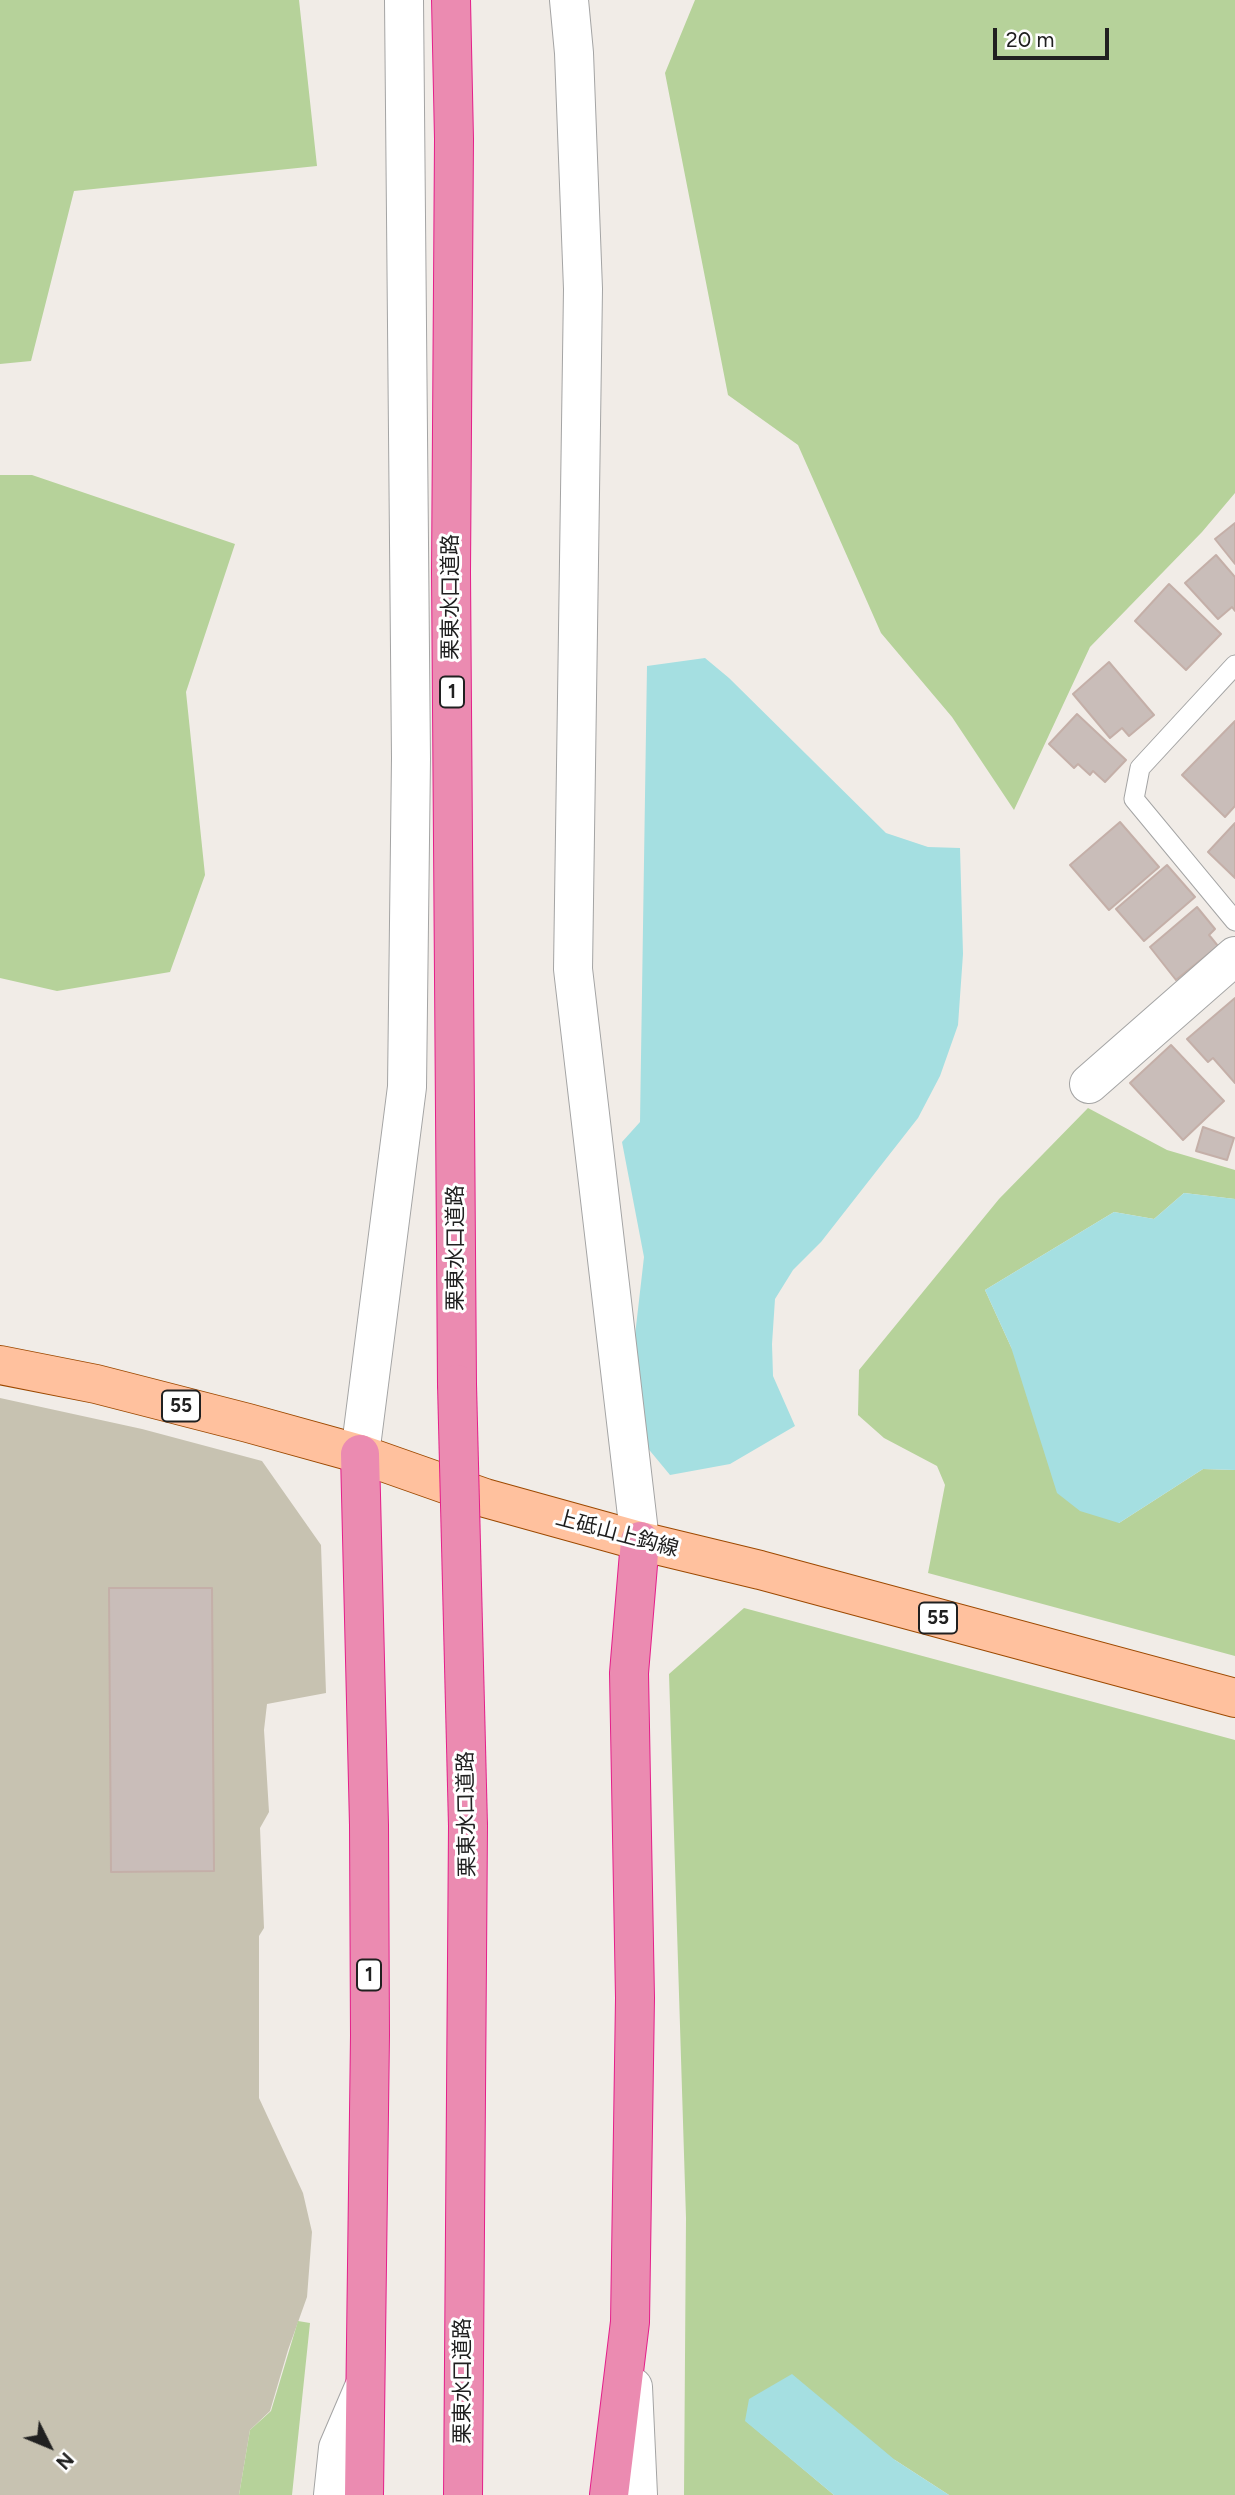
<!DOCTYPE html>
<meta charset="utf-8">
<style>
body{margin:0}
#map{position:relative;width:1235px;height:2495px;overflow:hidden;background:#f1ece7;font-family:Figtree,sans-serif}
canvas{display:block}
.north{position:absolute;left:14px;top:2411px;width:70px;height:70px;-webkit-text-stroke:5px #fff;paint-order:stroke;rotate:133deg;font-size:19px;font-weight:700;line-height:28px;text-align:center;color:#202020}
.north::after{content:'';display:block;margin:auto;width:24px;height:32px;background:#202020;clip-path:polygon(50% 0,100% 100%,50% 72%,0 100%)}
.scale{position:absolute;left:993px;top:28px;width:116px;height:32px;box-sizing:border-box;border:4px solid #202020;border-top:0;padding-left:9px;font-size:21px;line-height:24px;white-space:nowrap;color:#202020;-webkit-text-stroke:5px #fff;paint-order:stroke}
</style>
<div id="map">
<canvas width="1235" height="2495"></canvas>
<div class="north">N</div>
<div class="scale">20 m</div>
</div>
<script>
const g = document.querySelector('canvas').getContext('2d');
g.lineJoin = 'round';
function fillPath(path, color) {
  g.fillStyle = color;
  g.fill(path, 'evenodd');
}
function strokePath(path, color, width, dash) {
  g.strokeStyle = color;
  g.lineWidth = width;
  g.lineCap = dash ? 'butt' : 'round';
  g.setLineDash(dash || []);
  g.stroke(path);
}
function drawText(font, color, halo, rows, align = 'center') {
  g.font = font + ' Figtree,"Noto Sans JP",sans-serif';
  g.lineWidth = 6;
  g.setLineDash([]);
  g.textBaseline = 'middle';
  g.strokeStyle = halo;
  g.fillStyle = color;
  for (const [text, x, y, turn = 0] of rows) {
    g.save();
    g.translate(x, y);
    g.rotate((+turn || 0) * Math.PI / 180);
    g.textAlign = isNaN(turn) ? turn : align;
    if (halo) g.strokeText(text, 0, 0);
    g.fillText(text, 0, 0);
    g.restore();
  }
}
fillPath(new Path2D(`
 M0,1398L142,1429L262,1461L321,1545L326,1693L267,1704L264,1730L269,1812L260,1828L264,1928L259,1936V2098L303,2193L312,2232L307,2297L288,2350L270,2411L250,2430L239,2495H0Z`), '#c7c2b1');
fillPath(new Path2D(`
 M0,0H299L317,166L74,191L31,361L0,364Z
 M695,0H1235V493L1202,532L1090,647L1014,810L952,717L881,633L798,445L728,395L665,73Z
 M0,475H32L235,544L186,692L205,875L170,972L57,991L0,978Z
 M1088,1108L1167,1150L1235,1170V1199L1184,1193L1154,1219L1114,1212L985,1290L1011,1347L1119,1523L1203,1469L1235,1470V1656L928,1573L945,1485L937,1466L884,1438L858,1415L859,1370L999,1199Z
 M744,1608L1235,1740V2495H949L895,2460L746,2421L834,2495H684L686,2218L669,1674Z
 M298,2321L310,2323L292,2495H239L250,2430L271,2411Z`), '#b6d29a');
fillPath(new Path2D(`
 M705,658L729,678L886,833L928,847L960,848L963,954L958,1025L940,1076L918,1118L821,1242L793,1270L775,1299L772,1344L773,1376L795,1426L730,1464L670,1475L646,1446L634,1344L644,1257L622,1142L640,1122L647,666Z
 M1184,1193L1235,1199V1470L1203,1469L1119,1523L1080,1511L1057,1493L1011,1347L985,1290L1114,1212L1154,1219Z
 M792,2374L895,2460L949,2495H834L745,2421L749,2399Z`), '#a5dfe1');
const building = new Path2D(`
 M1235,523V564L1215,539Z
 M1216,555L1235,577V611L1232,607L1218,619L1185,583Z
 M1169,584L1221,634L1186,670L1135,621Z
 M1109,662L1154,715L1129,736L1122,728L1110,738L1073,694Z
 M1077,714L1126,760L1105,782L1093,771L1090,775L1078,764L1074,768L1049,744Z
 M1235,721V806L1225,817L1182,775Z
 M1120,822L1159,867L1109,910L1070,865Z
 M1235,823V878L1208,852Z
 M1167,865L1195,897L1144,941L1116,909Z
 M1197,907L1215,929L1209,935L1218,946L1176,980L1150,947Z
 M1235,998V1083L1213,1058L1208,1062L1187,1039Z
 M1171,1045L1224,1101L1183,1140L1130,1083Z
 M1203,1127L1234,1138L1227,1160L1196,1151Z
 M109,1588H212L214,1871L111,1872Z`);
fillPath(building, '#c9bdb9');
strokePath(building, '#c4afa8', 2);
const lane = new Path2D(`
 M1235,665L1140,768L1134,799L1235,921`);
const street = new Path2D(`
 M569,0L574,53L583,289L573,969L640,1541
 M1089,1084L1235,956
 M360,1454L407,1087L411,758L404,0
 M633,2387L638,2495
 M333,2495L338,2448L365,2385`);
const primary = new Path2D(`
 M0,1365L96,1384L248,1423L360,1454L485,1498L640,1541L760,1570L1235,1698`);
const highway = new Path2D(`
 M451,0L454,139L451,572L457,1384
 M360,1454L369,1825L370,2035L364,2495
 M463,2495L468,1826
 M609,2495L630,2322L635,1998L629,1673L640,1541`);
strokePath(lane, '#a4a4a4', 21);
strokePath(street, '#a4a4a4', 40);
strokePath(primary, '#9d4900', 40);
strokePath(highway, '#e41f8a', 40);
strokePath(lane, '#fff', 19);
strokePath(street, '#fff', 38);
strokePath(primary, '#ffc19e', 38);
strokePath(highway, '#eb8bb1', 38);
const highwayBridge = new Path2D(`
 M457,1384L468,1826`);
strokePath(highwayBridge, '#e41f8a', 40, []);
strokePath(highwayBridge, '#eb8bb1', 38);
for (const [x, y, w] of [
 [452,692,24],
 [181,1406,38],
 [938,1618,38],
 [369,1975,24]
]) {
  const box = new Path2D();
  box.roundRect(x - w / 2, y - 15.5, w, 31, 5);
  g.fillStyle = '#fff';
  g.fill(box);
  strokePath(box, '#202020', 2);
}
drawText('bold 19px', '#202020', null, [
 ["1",452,692],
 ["55",181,1406],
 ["55",938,1618],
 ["1",369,1975]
]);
drawText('21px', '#202020', '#fff', [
 ["栗東水口道路",451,597,-90],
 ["栗東水口道路",456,1248,-90],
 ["上砥山上鈎線",617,1534,15],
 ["栗東水口道路",467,1814,-91],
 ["栗東水口道路",463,2381,-90]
]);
</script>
